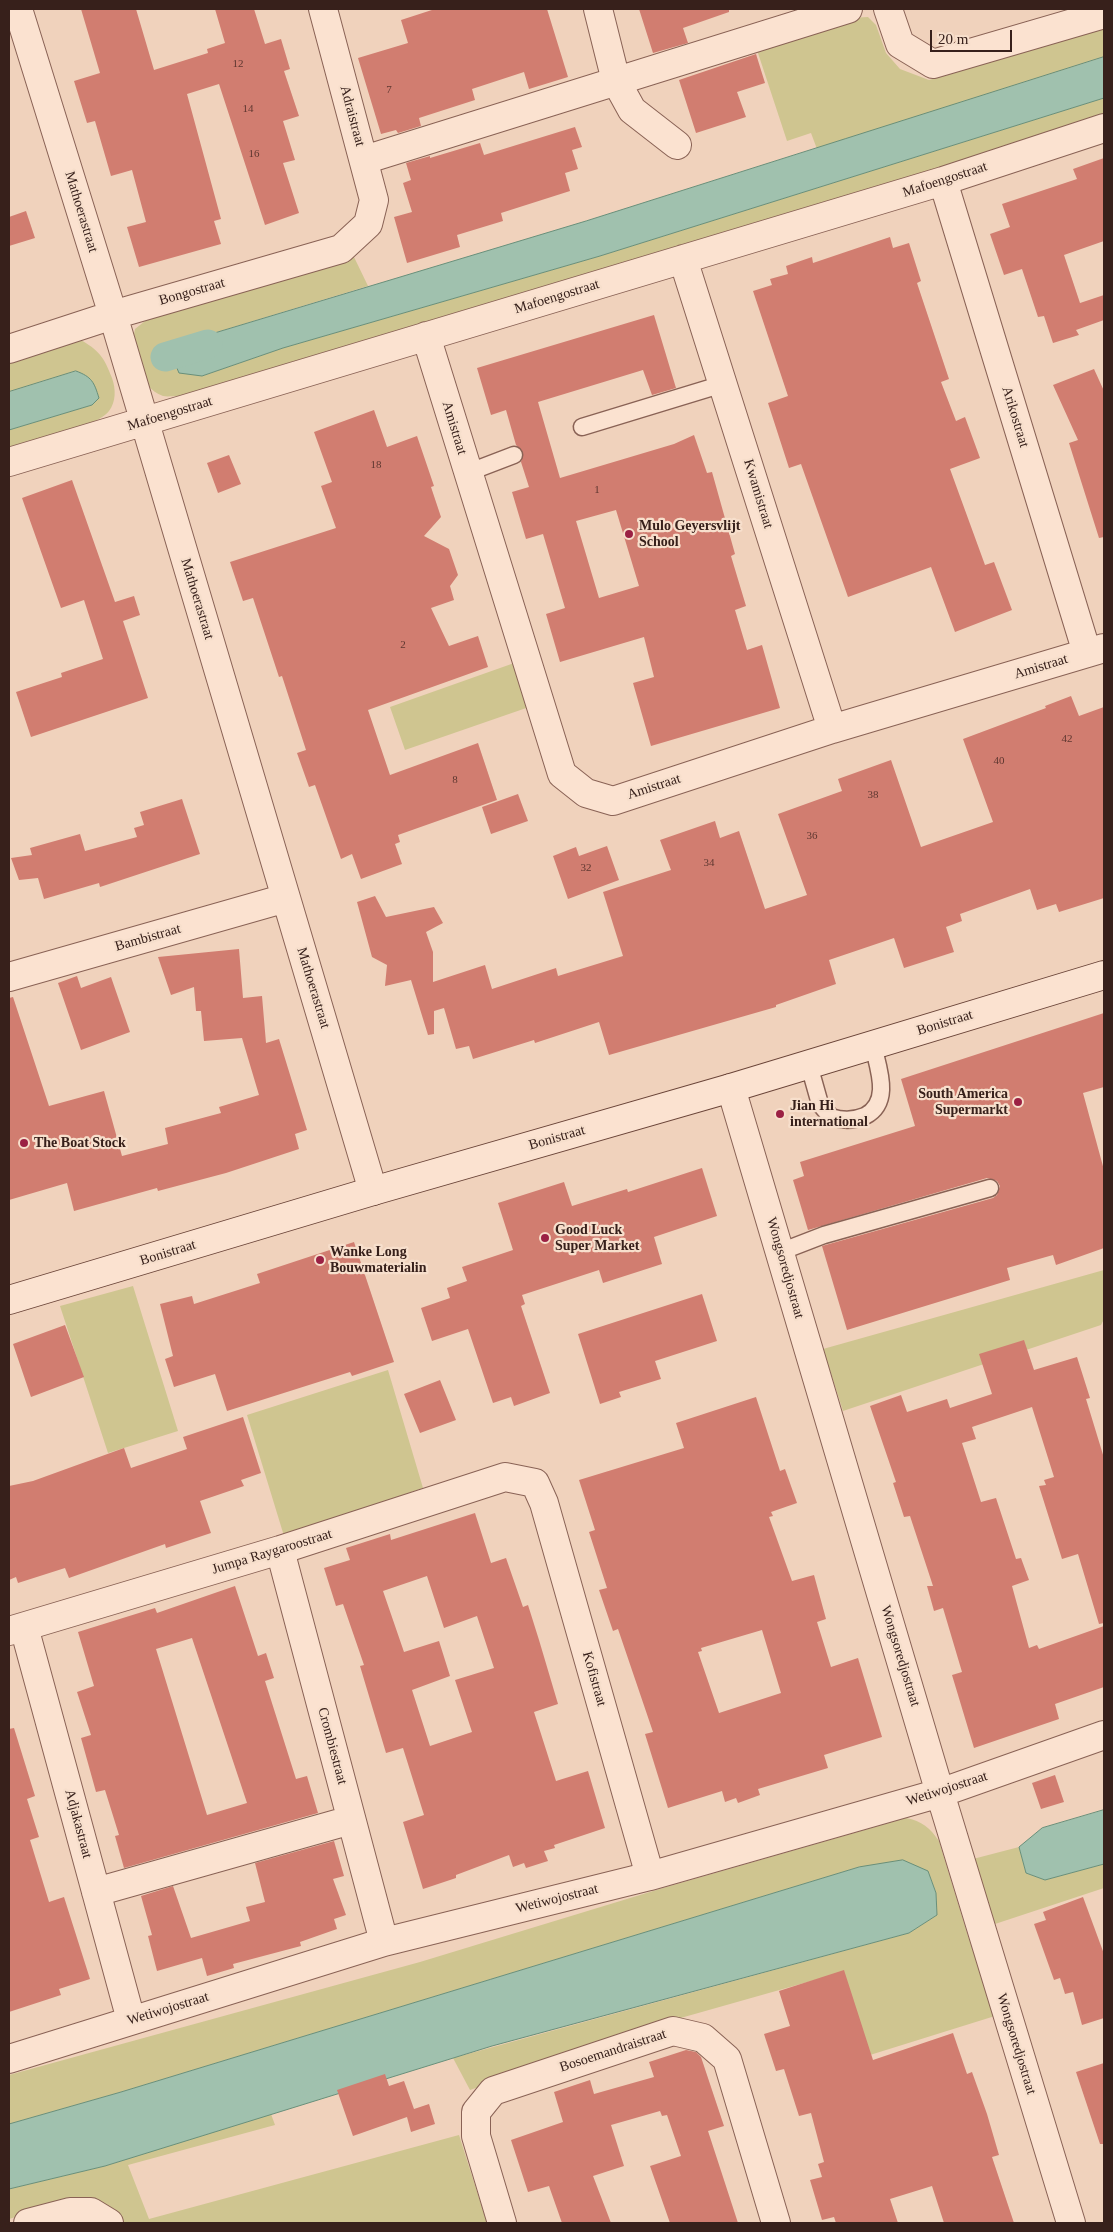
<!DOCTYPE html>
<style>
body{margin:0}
#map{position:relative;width:1113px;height:2232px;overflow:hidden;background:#f0d2bc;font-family:Georgia,serif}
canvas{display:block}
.frame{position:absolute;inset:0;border:10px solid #37201b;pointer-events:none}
.scale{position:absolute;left:930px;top:30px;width:82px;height:22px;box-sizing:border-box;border:2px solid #37201b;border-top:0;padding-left:6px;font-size:15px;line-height:18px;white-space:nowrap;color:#37201b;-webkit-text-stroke:4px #f7dfcc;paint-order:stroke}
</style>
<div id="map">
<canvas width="1113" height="2232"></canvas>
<div class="frame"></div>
<div class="scale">20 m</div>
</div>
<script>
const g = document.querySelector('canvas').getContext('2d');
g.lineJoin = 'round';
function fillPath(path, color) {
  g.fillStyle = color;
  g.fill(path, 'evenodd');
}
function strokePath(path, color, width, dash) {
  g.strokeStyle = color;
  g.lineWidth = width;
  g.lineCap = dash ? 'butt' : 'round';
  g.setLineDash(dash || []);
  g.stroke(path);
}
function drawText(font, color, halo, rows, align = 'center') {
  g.font = font + ' Georgia,serif';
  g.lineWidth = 4.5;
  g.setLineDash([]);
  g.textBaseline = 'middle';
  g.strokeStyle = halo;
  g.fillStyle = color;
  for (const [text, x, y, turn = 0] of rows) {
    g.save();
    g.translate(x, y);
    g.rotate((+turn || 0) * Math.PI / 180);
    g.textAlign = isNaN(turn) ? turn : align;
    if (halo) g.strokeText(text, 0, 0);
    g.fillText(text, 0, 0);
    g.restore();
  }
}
fillPath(new Path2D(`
 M868,17L876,25L886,53L900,69L929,80L1104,27V57L817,149L811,133L787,141L756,47L851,18Z
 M1104,98V118L179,396C174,396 167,397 163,396C138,387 130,351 135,329L145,321L354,257L368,286L168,347L202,376L283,348L600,256Z
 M79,339C99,350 104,357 112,378C116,389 116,402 109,411C97,427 30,443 9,449V430L92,405L76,371L9,392V359Z
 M517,662L532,706L405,750L390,707Z
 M1104,1270V1319L1101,1325L843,1411L823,1349Z
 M133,1286L178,1431L108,1453L60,1306Z
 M388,1370L423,1488L284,1536L247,1415Z
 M906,1818C922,1821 930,1828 939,1841L968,1936L995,2016L870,2055L843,1972L670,2021L470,2090L453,2058L909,1933L937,1915L936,1893L928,1871L859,1867L121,2092L9,2124V2075L420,1962L663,1888Z
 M1019,1847L1026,1873L1045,1880L1104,1864V1888L995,1924L973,1859Z
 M271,2114L275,2125L128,2165L149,2219L459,2135L487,2223H120L66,2202L9,2219V2189L105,2166Z`), '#cfc590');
const water = new Path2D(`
 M1104,57V98L600,256L283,348L202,376L179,373L168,347L586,221Z
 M76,371C92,377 94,382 99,398L92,405L9,430V392Z
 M1104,1810V1864L1045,1880L1026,1873L1019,1847L1042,1828Z
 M903,1860L928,1871L936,1893L937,1915L909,1933L492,2046L105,2166L9,2189V2124L121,2092L859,1867Z`);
fillPath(water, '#a0c1ae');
strokePath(water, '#688f7a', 1);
strokePath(new Path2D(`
 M165,357L208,344`), '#a0c1ae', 29);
fillPath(new Path2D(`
 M81,9H136L154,70L208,53L207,49L225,43L215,9H254L265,44L281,39L290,69L284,71L299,116L283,121L295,160L283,163L299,213L265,225L219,84L187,94L221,219L214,221L221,244L139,267L127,227L146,222L132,170L111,176L95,121L87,123L74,81L100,73Z
 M435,9H547L568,77L529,89L524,72L472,89L475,100L419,118L421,126L398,133L396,130L381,134L358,58L408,43L401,20Z
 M639,9H729V12L683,28L688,43L653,53Z
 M756,54L765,83L737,92L746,117L696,133L679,80Z
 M575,127L582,147L572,150L578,169L565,173L570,191L501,213L503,221L457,235L460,247L407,263L394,217L412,212L403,183L411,180L406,163L430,156V158L480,143L484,155Z
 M1104,158V241L1064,255L1080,303L1104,295V320L1076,330L1079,335L1053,343L1044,316L1038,317L1022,269L1004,275L990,234L1010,227L1002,204L1077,179L1073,169Z
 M26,211L35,238L9,246V217Z
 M890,237L893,248L909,243L921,281L917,283L949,379L941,382L956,421L965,417L980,458L950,469L985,565L994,562L1012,610L955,632L931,567L848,597L801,464L789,468L768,403L788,396L753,291L772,285L770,279L788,274L786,266L812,257L813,263Z
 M654,315L676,388L652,395L643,370L538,402L560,478L674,444L694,435L707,473L712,472L735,554L731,556L746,606L735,610L747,650L762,645L780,708L651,746L633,683L654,677L644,637L560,662L546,614L565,608L543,534L526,539L512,492L529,487L521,462L523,452L516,445L506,410L491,415L477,368ZM616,510L639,586L599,598L576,521Z
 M1094,369L1104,391V537L1099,538L1069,443L1078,440L1053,385Z
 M374,410L387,447L417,436L434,486L431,487L441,517L424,536L449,549L458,575L450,586L454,600L431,608L449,646L478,636L488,667L368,710L390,775L478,743L497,800L398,835L400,842L395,844L402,864L361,879L352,854L341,859L315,785L309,787L297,753L306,750L282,676L279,677L253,598L243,601L230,562L336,528L321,486L332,482L314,432Z
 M229,455L241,484L218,493L207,463Z
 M72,480L115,602L134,596L140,615L123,621L148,698L31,737L16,692L62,677L61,673L103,659L84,600L61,608L22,498Z
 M1071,696L1079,716L1104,707V898L1059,912L1056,904L1037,910L1030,889L960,914L962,921L946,927L954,952L904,968L894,938L829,960L836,984L776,1005V1007L609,1055L599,1022L535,1043L534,1040L473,1059L469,1046L456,1049L444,1008L434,1011V1034L428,1035L411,980L385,986L387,965L372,957L357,902L375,896L386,917L434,907L443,923L426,932L433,952V982L485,965L492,989L556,968L558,976L623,956L603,892L671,870L660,840L715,821L720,838L739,831L765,909L807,895L778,814L842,791L838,779L891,760L921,847L993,822L963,739L1046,708L1045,706Z
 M518,794L528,821L491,834L482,807Z
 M182,799L200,854L100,887L99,883L44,899L38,878L19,880L11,858L32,855L30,848L80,834L85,851L137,837L134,828L144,825L140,812Z
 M607,846L619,880L568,899L553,856L576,847L579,856Z
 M239,949L243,998L262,996L266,1043L279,1039L307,1130L295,1134L299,1149L226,1173L158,1191L157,1188L74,1211L67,1183L9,1200V998L13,997L49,1106L104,1091L122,1156L168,1144L165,1128L221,1113L219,1107L259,1095L242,1038L204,1041L201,1011H196L194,987L171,995L158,957Z
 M77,976L81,988L111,977L130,1032L81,1050L58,983Z
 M1104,1013V1087L1083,1093L1104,1170V1248L1056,1265L1053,1255L1007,1268L1010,1280L847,1330L822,1246L993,1198L997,1195L1000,1186L997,1181L987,1178L808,1230L793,1180L804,1176L800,1162L915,1126L901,1079Z
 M702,1168L717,1216L654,1237L662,1264L603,1283L599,1270L522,1295L525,1304L521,1306L550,1393L514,1406L511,1397L493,1403L468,1329L432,1341L421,1308L450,1298L447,1288L467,1281L462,1267L513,1250L498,1203L564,1182L572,1206L627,1189L628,1192Z
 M354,1242L394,1362L352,1376L350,1372L227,1411L215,1374L174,1387L165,1359L173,1356L160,1304L192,1296L194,1304L260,1283L257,1274Z
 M702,1294L717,1341L655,1361L661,1379L619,1392L621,1397L600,1404L578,1334Z
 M65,1325L84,1377L31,1397L13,1344Z
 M1024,1340L1034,1370L1077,1357L1090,1398L1086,1399L1104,1458V1623L1099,1624L1078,1554L1062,1559L1039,1486L1046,1485L1044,1480L1054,1477L1032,1407L972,1427L976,1439L962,1443L981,1502L996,1498L1016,1559L1021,1558L1029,1580L1012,1586L1029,1648L1037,1645L1039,1649L1104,1626V1687L1055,1704L1059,1719L974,1748L952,1675L962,1672L943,1608L934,1611L927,1586H933L910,1516L904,1517L893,1483L896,1482L870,1406L901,1395L907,1412L947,1399L950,1408L992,1394L979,1354Z
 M440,1380L456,1420L420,1433L404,1394Z
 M756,1397L780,1471L785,1469L797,1503L771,1512L773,1516L769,1517L792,1581L814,1575L826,1619L817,1622L831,1667L858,1658L882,1737L824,1755L828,1768L758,1789L760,1795L738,1803L736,1798L725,1802L722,1791L668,1808L645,1734L653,1732L618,1629L613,1631L599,1590L607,1588L589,1532L595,1530L579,1480L684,1448L676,1423ZM762,1630L781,1693L719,1713L698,1652L702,1651L701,1648Z
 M243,1417L261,1473L241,1480L244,1486L200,1501L211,1533L166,1548L165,1544L69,1578L65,1568L18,1583L16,1577L9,1580V1486L33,1481L124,1448L131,1468L187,1449L183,1437Z
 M475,1513L491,1563L506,1558L523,1607L528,1605L539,1640L558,1704L534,1712L556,1781L588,1771L605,1828L554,1845L555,1848L544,1851L548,1861L526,1868L524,1863L513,1867L509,1855L456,1875V1878L423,1889L403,1822L424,1815L403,1748L386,1753L360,1666L364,1665L343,1604L336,1606L324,1568L350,1560L346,1548L390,1534L391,1540ZM427,1576L444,1628L477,1616L494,1668L455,1680L472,1732L430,1746L412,1690L450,1676L439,1641L404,1652L383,1591Z
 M235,1586L258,1656L266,1653L274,1678L265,1681L296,1779L307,1776L318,1813L124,1868L115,1836L119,1835L105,1790L96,1792L81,1738L91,1735L77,1692L94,1686L78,1632L155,1608L157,1613ZM192,1638L247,1803L207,1815L156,1649Z
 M14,1728L35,1796L27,1799L39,1837L30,1840L49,1902L64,1897L90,1979L59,1989L61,1995L9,2012V1729Z
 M1055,1775L1064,1802L1041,1809L1032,1783Z
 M334,1841L344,1876L333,1879L346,1915L334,1919L337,1929L300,1942L301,1946L233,1964L234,1968L207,1976L202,1958L157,1971L148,1936L152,1935L141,1896L173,1886L191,1938L250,1921L246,1907L265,1902L255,1863Z
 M1083,1897L1104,1954V2018L1082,2025L1073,1992L1065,1994L1060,1978L1054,1980L1034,1924L1046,1920L1043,1912Z
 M844,1970L873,2060L953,2033L967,2074L972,2072L987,2114L999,2155L992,2157L1014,2223H944L932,2186L890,2199L898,2223H836L834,2217L822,2220L810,2180L822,2177L818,2164L824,2162L811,2113L799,2116L784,2069L776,2071L764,2034L790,2026L779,1991Z
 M686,2050L696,2052L701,2057L724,2126L708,2131L738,2223H670L650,2166L681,2156L667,2115L662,2116L660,2111L611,2125L624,2166L593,2176L611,2223H562L549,2186L528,2192L511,2140L563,2122L554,2092L590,2080L594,2094L654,2077L649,2062Z
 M1104,2063V2144H1100L1076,2072Z
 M385,2074L389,2086L404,2081L414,2109L429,2104L435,2124L411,2132L407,2117L353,2136L337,2090Z`), '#d17d70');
const lane = new Path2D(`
 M582,427L723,384
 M467,473L514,455
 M809,1065L820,1104L831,1117C843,1121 853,1121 865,1116C892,1102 878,1068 873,1045
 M780,1252L824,1235L990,1188`);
const street = new Path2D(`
 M18,9L113,315L373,1191
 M598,9L616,81L632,110L677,145
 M888,9L900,44L933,64L1104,14
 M364,160L848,9
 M943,181L1087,653
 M683,259L832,729
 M426,336L562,774L586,793L613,801L832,729L1104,648
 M9,349L113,315L341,249L368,224L374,200L323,9
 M9,462L943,181L1104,128
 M9,977L286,898
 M731,1088L940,1793L1071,2223
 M280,1550L384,1942
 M24,1627L131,2020
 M9,1631L280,1550L505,1477L535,1483L544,1503L650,1876
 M96,1892L351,1820
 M9,2059L384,1942L650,1876L940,1793L1104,1735
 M28,2223L70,2212H91L109,2223
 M502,2223L476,2136V2112L493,2091L673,2031L703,2038L727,2059L776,2223`);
const secondary = new Path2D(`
 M9,1300L373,1191L731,1088L1104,975`);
strokePath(lane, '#896255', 19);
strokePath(street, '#896255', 30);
strokePath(secondary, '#6a4438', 30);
strokePath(lane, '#fbe2d0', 16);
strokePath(street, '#fbe2d0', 28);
strokePath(secondary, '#fbe2d0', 28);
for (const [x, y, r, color] of [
 [629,534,5,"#9b2144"],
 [1018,1102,5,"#9b2144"],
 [780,1114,5,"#9b2144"],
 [24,1143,5,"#9b2144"],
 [545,1238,5,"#9b2144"],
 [320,1260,5,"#9b2144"]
]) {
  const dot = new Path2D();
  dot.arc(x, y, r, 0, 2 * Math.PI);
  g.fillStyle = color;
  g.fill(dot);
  strokePath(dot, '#f7dfcc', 2);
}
drawText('11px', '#5e3730', null, [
 ["12",238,64],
 ["7",389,90],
 ["14",248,109],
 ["16",254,154],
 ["18",376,465],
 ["1",597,490],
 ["2",403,645],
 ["42",1067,739],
 ["40",999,761],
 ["8",455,780],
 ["38",873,795],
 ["36",812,836],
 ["34",709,863],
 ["32",586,868]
]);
drawText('14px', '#37201b', '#f7dfcc', [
 ["Adraistraat",352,116,75],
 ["Mafoengostraat",945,180,-18],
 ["Mathoerastraat",81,212,73],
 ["Bongostraat",192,292,-16],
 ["Mafoengostraat",557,297,-17],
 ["Mafoengostraat",170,414,-17],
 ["Arikostraat",1015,417,73],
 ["Amistraat",454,428,73],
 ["Kwamistraat",758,494,73],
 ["Mathoerastraat",197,599,73],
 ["Amistraat",1041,667,-17],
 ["Amistraat",654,787,-18],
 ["Bambistraat",148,938,-16],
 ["Mathoerastraat",313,988,73],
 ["Bonistraat",945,1023,-17],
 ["Bonistraat",557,1138,-16],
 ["Bonistraat",168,1253,-17],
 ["Wongsoredjostraat",785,1268,74],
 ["Jumpa Raygaroostraat",272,1552,-17],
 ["Wongsoredjostraat",900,1656,73],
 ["Kofistraat",594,1679,74],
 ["Crombiestraat",332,1746,75],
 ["Wetiwojostraat",947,1789,-18],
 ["Adjakastraat",78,1824,75],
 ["Wetiwojostraat",557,1899,-14],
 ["Wetiwojostraat",168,2009,-17],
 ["Wongsoredjostraat",1016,2044,73],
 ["Bosoemandraistraat",613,2051,-18]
]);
drawText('bold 14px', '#37201b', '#f7dfcc', [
 ["Mulo Geyersvlijt",639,526],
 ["School",639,542],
 ["South America",1008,1094,"right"],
 ["Supermarkt",1008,1110,"right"],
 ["Jian Hi",790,1106],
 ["international",790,1122],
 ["The Boat Stock",34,1143],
 ["Good Luck",555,1230],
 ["Super Market",555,1246],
 ["Wanke Long",330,1252],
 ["Bouwmaterialin",330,1268]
], 'left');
</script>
